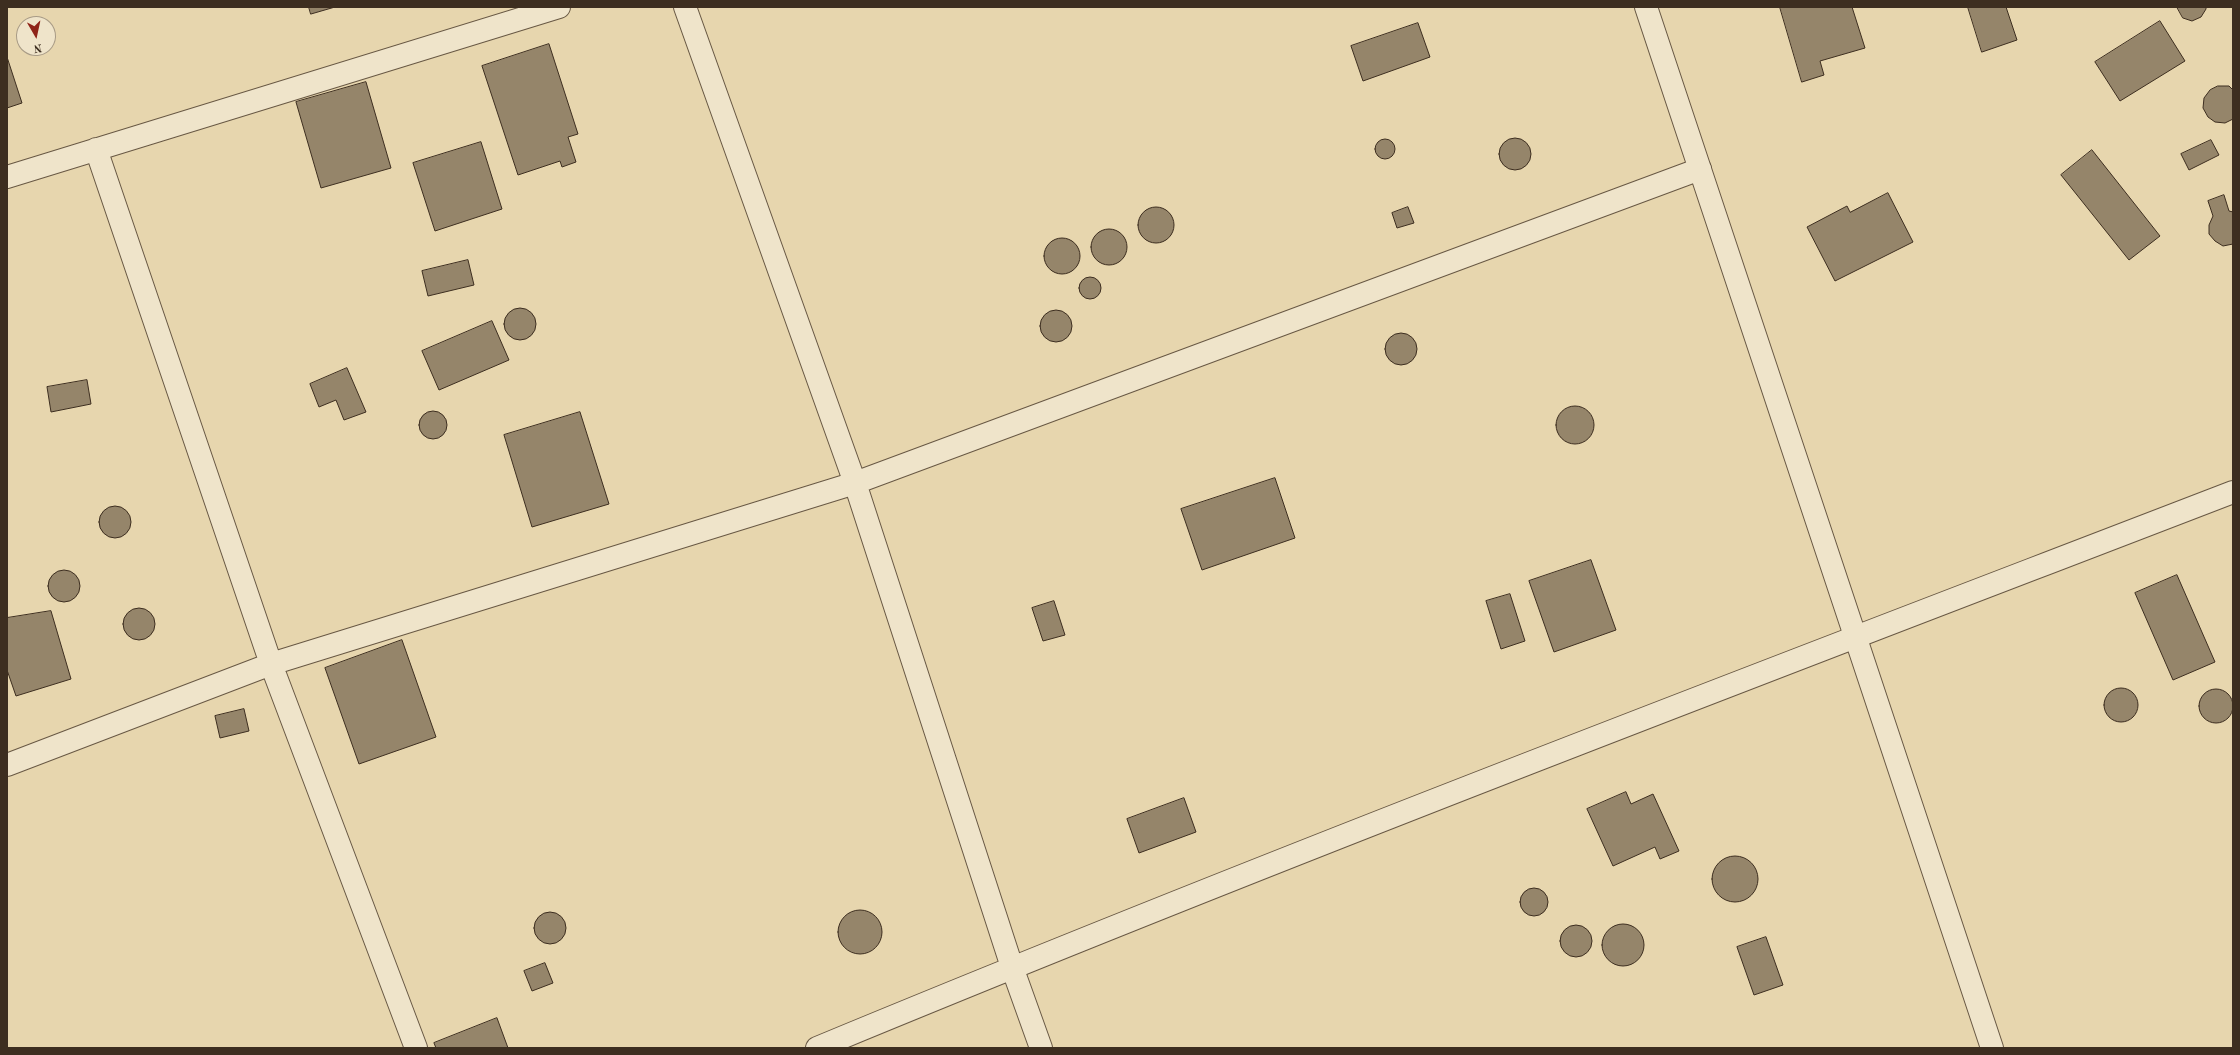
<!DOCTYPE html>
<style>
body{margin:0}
#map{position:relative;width:2240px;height:1055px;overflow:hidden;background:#e7d6ae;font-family:"Old Standard TT",serif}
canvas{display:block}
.frame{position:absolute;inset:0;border:8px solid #3d2e20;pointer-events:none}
.north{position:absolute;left:16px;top:16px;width:40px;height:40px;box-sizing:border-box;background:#efe4ca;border:1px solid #a89b86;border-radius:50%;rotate:171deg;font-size:11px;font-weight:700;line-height:16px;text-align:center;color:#3d2e20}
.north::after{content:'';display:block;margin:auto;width:14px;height:18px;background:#8f2418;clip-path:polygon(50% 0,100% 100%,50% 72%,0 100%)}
</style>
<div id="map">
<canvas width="2240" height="1055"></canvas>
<div class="frame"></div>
<div class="north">N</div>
</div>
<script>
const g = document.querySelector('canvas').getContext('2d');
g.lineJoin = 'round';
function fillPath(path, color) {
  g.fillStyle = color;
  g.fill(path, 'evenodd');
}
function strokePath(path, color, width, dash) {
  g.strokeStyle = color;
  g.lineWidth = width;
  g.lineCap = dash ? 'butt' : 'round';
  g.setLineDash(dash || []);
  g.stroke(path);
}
const building = new Path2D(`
 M309,7H335L311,14Z
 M1780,7H1852L1865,48L1820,61L1824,75L1802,82Z
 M1968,7H2006L2017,40L1982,52Z
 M2177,7H2206V9L2201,17L2192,21L2183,18Z
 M2160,21L2185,61L2120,101L2095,62Z
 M1418,23L1430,57L1363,81L1351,46Z
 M549,44L578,134L568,137L576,162L562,167L560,161L518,175L482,66Z
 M7,57L22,103L7,108Z
 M366,82L391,168L321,188L296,102Z
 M2218,86H2229L2233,90V119L2225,123L2215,122L2208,117L2203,108L2204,98L2210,90Z
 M1499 154a16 16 0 1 1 32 0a16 16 0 1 1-32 0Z
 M1375 149a10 10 0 1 1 20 0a10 10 0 1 1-20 0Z
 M2211,140L2219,155L2189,170L2181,154Z
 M481,142L502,209L435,231L413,163Z
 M2092,150L2160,236L2129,260L2061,175Z
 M1888,193L1913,242L1835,281L1807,227L1847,206L1850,212Z
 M2224,195L2229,211L2233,212V244L2223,246L2215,241L2209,234V225L2213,216L2208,201Z
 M1408,207L1414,223L1397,228L1392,213Z
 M1138 225a18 18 0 1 1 36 0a18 18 0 1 1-36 0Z
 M1091 247a18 18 0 1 1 36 0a18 18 0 1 1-36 0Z
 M1044 256a18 18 0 1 1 36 0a18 18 0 1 1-36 0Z
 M468,260L474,285L428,296L422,271Z
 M1079 288a11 11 0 1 1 22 0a11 11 0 1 1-22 0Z
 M504 324a16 16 0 1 1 32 0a16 16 0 1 1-32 0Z
 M1040 326a16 16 0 1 1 32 0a16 16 0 1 1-32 0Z
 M492,321L509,360L439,390L422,351Z
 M1385 349a16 16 0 1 1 32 0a16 16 0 1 1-32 0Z
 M347,368L366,412L344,420L336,400L319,407L310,384Z
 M87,380L91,404L51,412L47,387Z
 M1556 425a19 19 0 1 1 38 0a19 19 0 1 1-38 0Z
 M419 425a14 14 0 1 1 28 0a14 14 0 1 1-28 0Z
 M580,412L609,504L532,527L504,435Z
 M1275,478L1295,538L1202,570L1181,509Z
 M99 522a16 16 0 1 1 32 0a16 16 0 1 1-32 0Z
 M1591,560L1616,630L1554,652L1529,581Z
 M48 586a16 16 0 1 1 32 0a16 16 0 1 1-32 0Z
 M2177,575L2215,662L2173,680L2135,593Z
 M1510,594L1525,641L1501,649L1486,601Z
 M1054,601L1065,635L1043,641L1032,608Z
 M123 624a16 16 0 1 1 32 0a16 16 0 1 1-32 0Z
 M51,611L71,679L16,696L7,670V618Z
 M402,640L436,737L359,764L325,668Z
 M2104 705a17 17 0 1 1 34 0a17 17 0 1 1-34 0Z
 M2199 706a17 17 0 1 1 34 0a17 17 0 1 1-34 0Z
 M244,709L249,731L220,738L215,716Z
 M1626,792L1631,804L1653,794L1679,851L1660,859L1655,847L1613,866L1587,809Z
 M1184,798L1196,832L1139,853L1127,819Z
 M1712 879a23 23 0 1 1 46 0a23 23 0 1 1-46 0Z
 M1520 902a14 14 0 1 1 28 0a14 14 0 1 1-28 0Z
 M838 932a22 22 0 1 1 44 0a22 22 0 1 1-44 0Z
 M534 928a16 16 0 1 1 32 0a16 16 0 1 1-32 0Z
 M1602 945a21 21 0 1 1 42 0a21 21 0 1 1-42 0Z
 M1560 941a16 16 0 1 1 32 0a16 16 0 1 1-32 0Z
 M1766,937L1783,985L1754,995L1737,947Z
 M545,963L553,983L532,991L524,971Z
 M497,1018L508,1048H436L434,1043Z`);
fillPath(building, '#95856a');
strokePath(building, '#3d2e20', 1);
const minor = new Path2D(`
 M685,7L855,483L1012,967L1041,1048
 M96,149L271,664L416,1048
 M7,177L559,7
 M7,765L271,664L855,483L1700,169
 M817,1048C1285,854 1760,674 2233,492`);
const tertiary = new Path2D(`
 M1646,7L1992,1048`);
strokePath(minor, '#685844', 24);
strokePath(tertiary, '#685844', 24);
strokePath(minor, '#efe4ca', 22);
strokePath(tertiary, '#efe4ca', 22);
</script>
